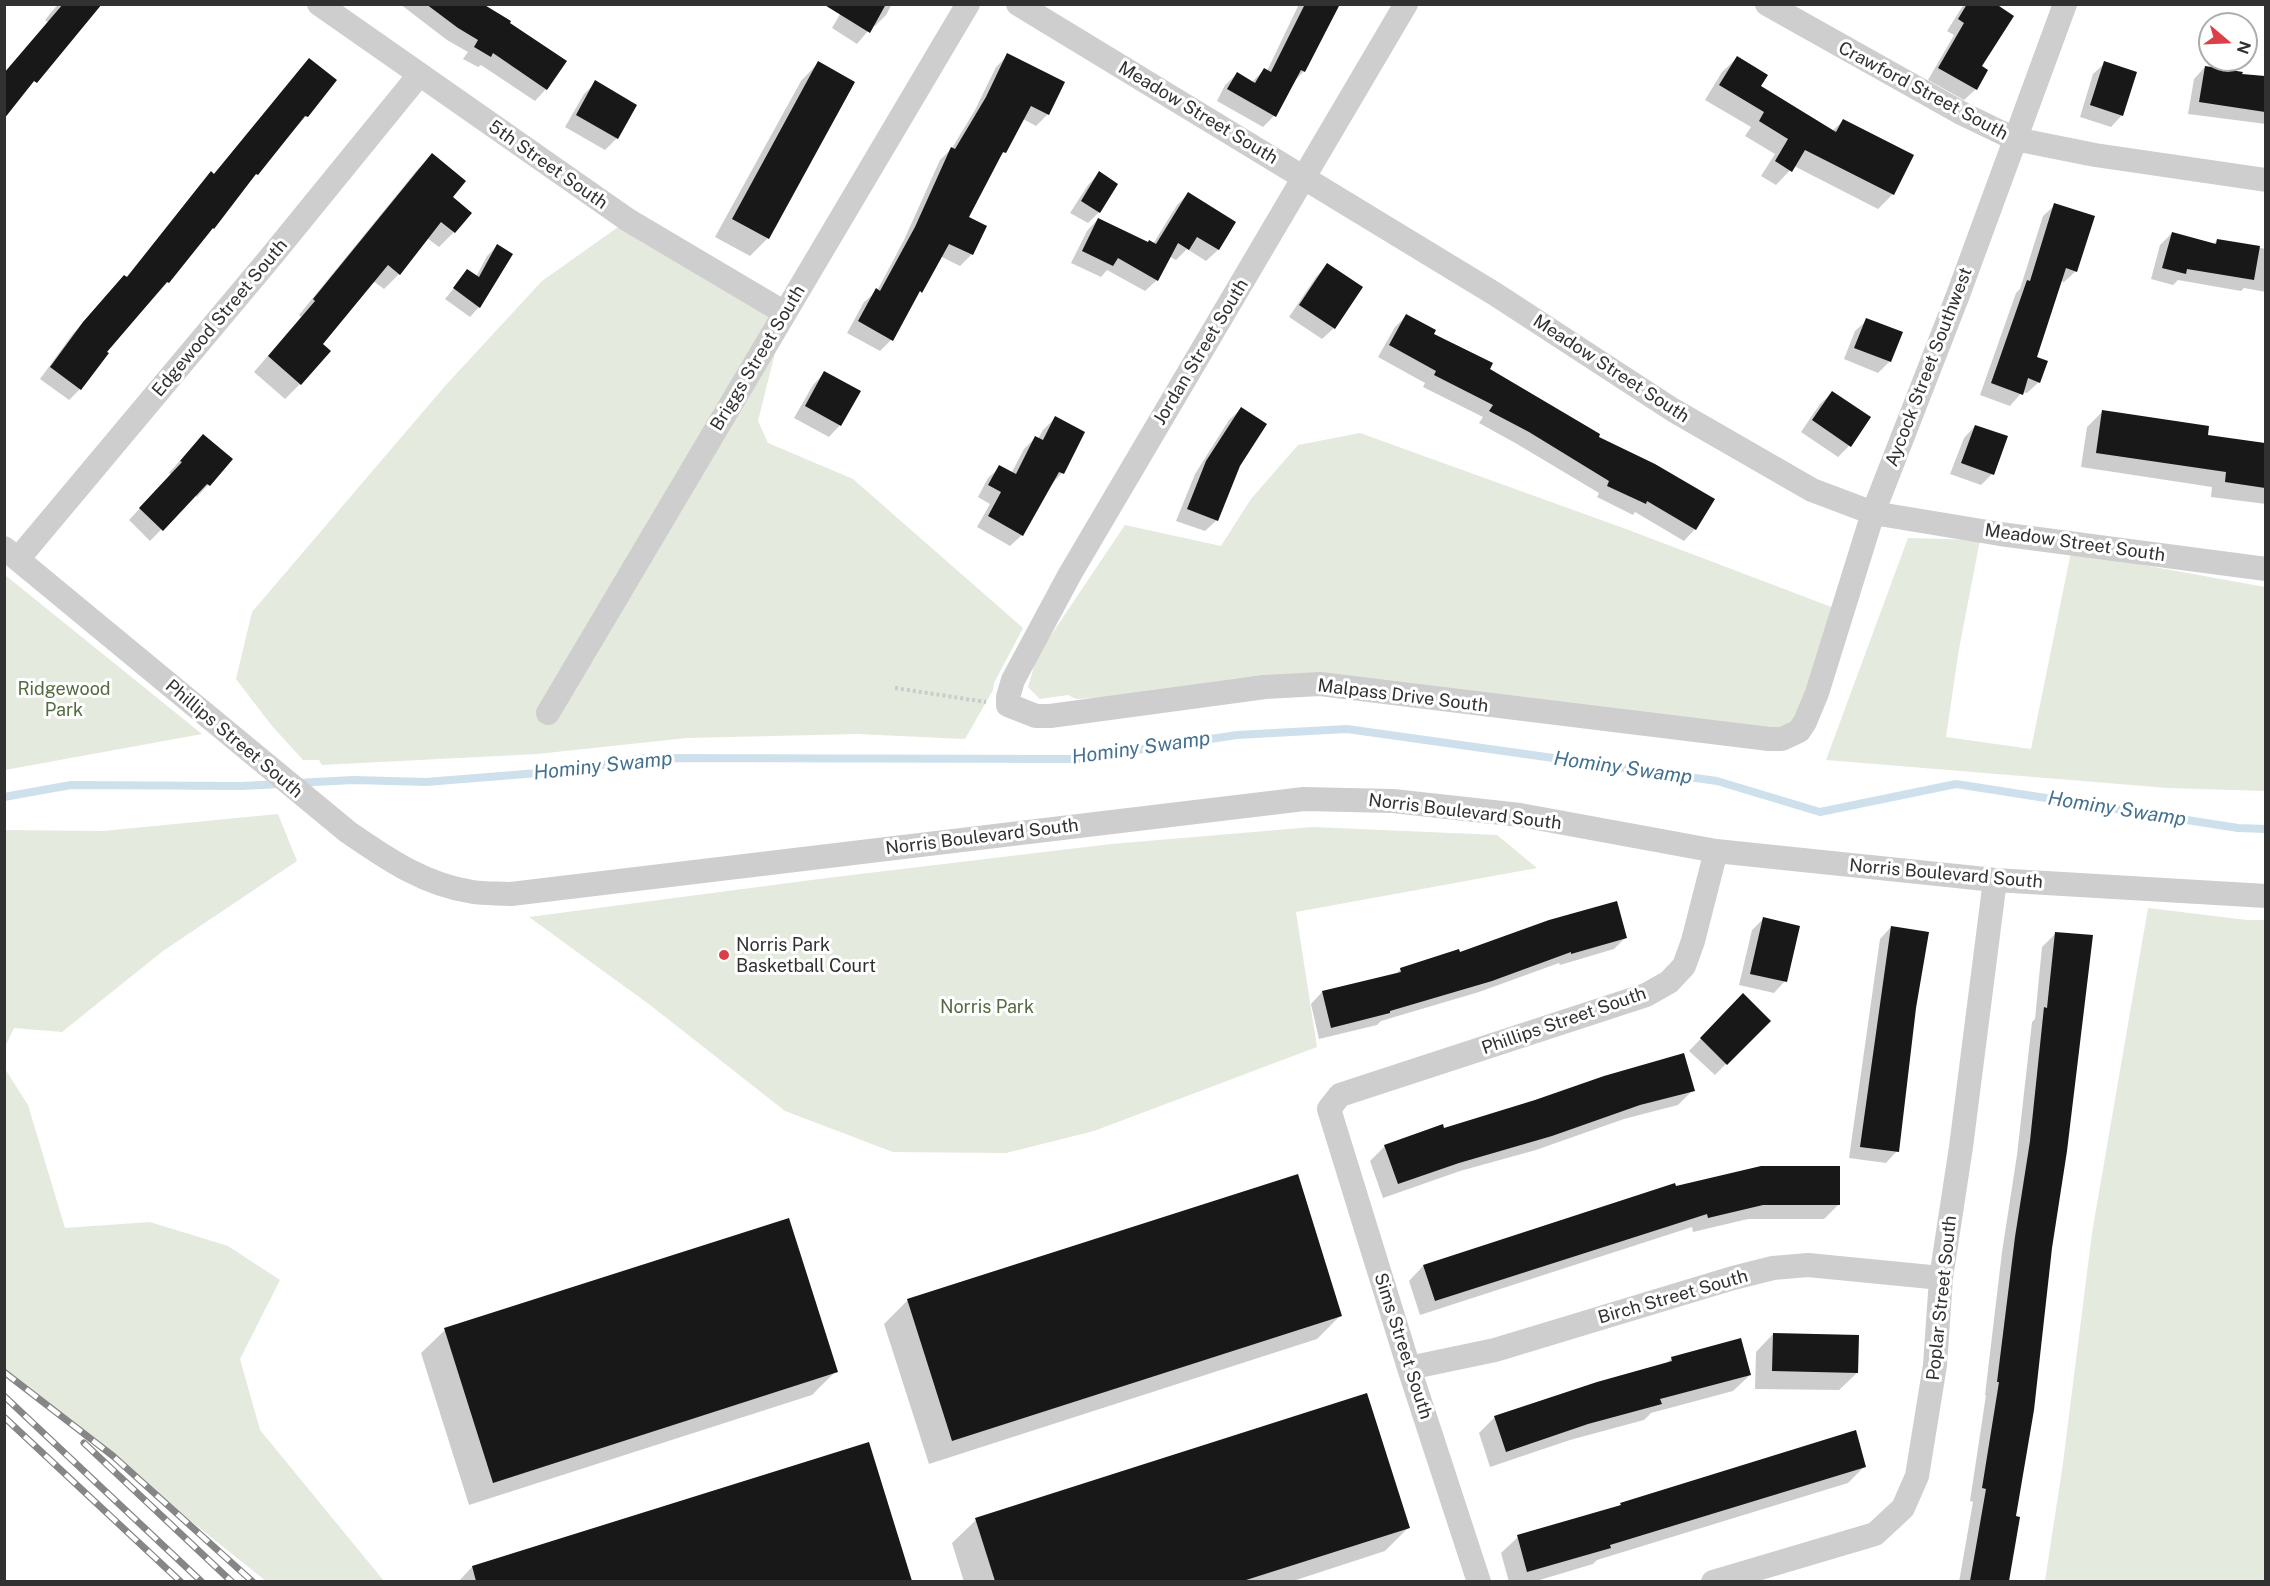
<!DOCTYPE html>
<style>
body{margin:0}
#map{position:relative;width:2270px;height:1586px;overflow:hidden;background:#fff;font-family:"Public Sans",sans-serif}
canvas{display:block}
.frame{position:absolute;inset:0;border:6px solid #313131;pointer-events:none}
.north{position:absolute;left:2198px;top:12px;width:60px;height:60px;box-sizing:border-box;background:#fff;border:2px solid #adadad;border-radius:50%;rotate:109deg;font-size:16px;font-weight:700;line-height:24px;text-align:center;color:#313131}
.north::after{content:'';display:block;margin:auto;width:21px;height:27px;background:#db404a;clip-path:polygon(50% 0,100% 100%,50% 72%,0 100%)}
</style>
<div id="map">
<canvas width="2270" height="1586"></canvas>
<div class="frame"></div>
<div class="north">N</div>
</div>
<script>
const g = document.querySelector('canvas').getContext('2d');
g.lineJoin = 'round';
function fillPath(path, color) {
  g.fillStyle = color;
  g.fill(path, 'evenodd');
}
function strokePath(path, color, width, dash) {
  g.strokeStyle = color;
  g.lineWidth = width;
  g.lineCap = dash ? 'butt' : 'round';
  g.setLineDash(dash || []);
  g.stroke(path);
}
function drawText(font, color, halo, rows, align = 'center') {
  g.font = font + ' "Public Sans",sans-serif';
  g.lineWidth = 6;
  g.setLineDash([]);
  g.textBaseline = 'middle';
  g.strokeStyle = halo;
  g.fillStyle = color;
  for (const [text, x, y, turn = 0] of rows) {
    g.save();
    g.translate(x, y);
    g.rotate((+turn || 0) * Math.PI / 180);
    g.textAlign = isNaN(turn) ? turn : align;
    if (halo) g.strokeText(text, 0, 0);
    g.fillText(text, 0, 0);
    g.restore();
  }
}
fillPath(new Path2D(`
 M628,220L785,313L758,421L768,443L853,479L1023,628L994,683L993,690L965,739L857,734L687,738L537,754L322,765L319,760H303L272,726L236,679L252,612L445,386L542,281Z
 M1360,433L1626,529L1842,611L1799,731L1306,685L1076,699L1068,695L1040,699L1028,687L1037,656L1125,525L1221,546L1251,499L1298,445Z
 M1908,538L1980,540L1959,649L1946,737L2031,749L2071,552L2265,587V791L2168,788L1826,760Z
 M4,575H5L202,734L5,770Z
 M278,814L297,861L163,951L62,1032L14,1028L5,1047V830L103,831Z
 M1313,827L1497,835L1537,868L1296,912L1317,1047L1094,1131L1006,1153L893,1152L785,1111L650,1005L529,917L827,878L1111,844Z
 M2148,908L2247,920H2265V1581H2045L2063,1463L2092,1233Z
 M5,1069L28,1105L65,1228L150,1222L228,1246L280,1280L240,1359L260,1430L384,1581H266L5,1373Z`), '#e4eadd');
fillPath(new Path2D(`
 M58,4H100L24,93L48,22L45,20Z
 M400,4H480L565,62L546,89L535,101L481,65L478,67L463,59L468,52L447,40Z
 M846,4H892L886,15L875,26L873,25L857,44L832,28Z
 M1299,4H1340L1304,71L1293,83L1274,116L1263,127L1217,101L1225,85L1237,74L1252,82L1264,70L1267,71Z
 M1964,4H2001L1980,67L1976,89L1964,100L1928,80L1954,35L1947,31Z
 M1008,55L1048,114L1036,126L1023,119L1004,152L997,160L967,218L985,227L971,255L960,266L940,256L891,340L880,351L847,333L864,302L877,291L904,240L940,160L952,148L975,110L996,67Z
 M1737,58L1759,86L1832,131L1843,121L1893,194L1878,209L1794,166L1776,185L1761,176L1775,154L1745,136L1751,127L1705,100L1722,72Z
 M309,60L306,116L246,186L168,282L105,352L80,389L69,400L40,379L72,335L113,288L126,278L200,185L211,173L213,175Z
 M818,63L853,83L768,238L750,256L715,237L801,81Z
 M2105,63L2122,115L2111,127L2080,117L2093,74Z
 M2205,67L2241,75L2266,78V124L2188,114L2194,79Z
 M596,82L617,138L605,150L565,127L584,94Z
 M432,155L451,198L454,232L439,247L427,238L399,274L384,289L373,281L321,344L300,384L285,399L254,372L301,317L299,315L417,170Z
 M1099,173V212L1088,223L1070,213L1088,185Z
 M1188,194L1234,223L1218,250L1206,261L1187,249L1176,260L1169,256L1157,280L1145,291L1107,270L1101,277L1071,263L1087,231L1098,219L1147,244H1153L1177,205Z
 M2055,205L2076,271L2064,282L2061,281L2035,358L2039,382L2027,393L2022,392L2010,406L1980,395L2016,293L2020,289L2043,216Z
 M2172,233L2213,245L2217,240L2266,249V292L2244,288L2241,291L2178,280L2173,285L2151,279L2160,245Z
 M497,246L479,307L470,317L445,299L468,271L476,277L487,256Z
 M1327,265L1334,328L1322,339L1289,317L1316,277Z
 M1406,316L1432,335L1489,370L1695,529L1684,541L1635,512L1633,515L1597,497L1599,493L1517,444L1479,423L1483,417L1423,387L1425,383L1378,357L1395,327Z
 M1867,320L1890,361L1878,373L1844,359L1855,331Z
 M824,373L840,425L829,437L794,418L813,385Z
 M1832,393L1849,446L1838,457L1801,432L1820,404Z
 M1241,409L1238,465L1217,520L1205,531L1176,521L1195,474L1229,420Z
 M2102,412L2206,437L2266,444V504L2211,497L2212,487L2081,467L2087,427Z
 M1055,418L1083,433L1062,473L1051,485L1022,535L1010,546L977,527L990,504L978,497L988,478L1000,467L1011,474L1024,449L1035,438L1038,439L1043,430Z
 M1975,426L1992,474L1981,485L1950,474L1964,438Z
 M192,447L231,460L208,485L197,497L195,495L150,541L129,520L171,475L169,473Z
 M1763,919L1785,981L1774,993L1739,985L1752,930Z
 M1891,927L1915,1008L1897,1151L1886,1163L1849,1158L1880,939Z
 M2056,933L2014,1518H2018L2007,1582H1959L1973,1502L1970,1501L1986,1395H1985L2002,1252L2017,1155L2032,1022L2035,1019L2042,947Z
 M1626,937L1614,949L1560,965L1559,963L1479,992L1381,1021L1377,1025L1319,1039L1311,1004L1322,992L1395,975L1401,969L1459,954Z
 M1743,995L1768,1021L1715,1075L1689,1051Z
 M1693,1090L1678,1105L1624,1119L1536,1150L1460,1171L1383,1198L1370,1161L1385,1146L1443,1130Z
 M1674,1185L1675,1188L1839,1204L1824,1219H1748L1693,1232L1692,1227L1420,1315L1409,1281L1423,1266Z
 M908,1300L1341,1315L1317,1339L929,1464L884,1324Z
 M445,1330L836,1371L812,1395L469,1505L421,1353Z
 M1773,1334L1857,1373L1839,1390L1755,1389L1756,1352Z
 M1672,1358L1750,1375L1733,1391L1651,1413L1644,1420L1570,1440L1490,1467L1479,1433L1495,1417L1666,1364Z
 M1366,1395L1408,1528L1385,1551L1290,1582H964L952,1543L976,1520Z
 M868,1444L910,1582H458L472,1567Z
 M1865,1466L1848,1483L1597,1560L1593,1564L1533,1582H1509L1501,1553L1518,1537L1617,1508L1621,1504Z`), '#0003');
strokePath(new Path2D(`
 M296,783L353,780L426,782L563,771L646,758L1076,759L1237,735L1347,729L1717,781L1820,812L1956,784L2238,828L2266,829
 M4,797L71,785L241,786L281,784`), '#cee0eb', 8);
fillPath(new Path2D(`
 M63,4H102L37,83L34,81L4,119V73Z
 M426,4H483L511,21L510,23L567,61L547,90L493,53L491,57L474,47L478,40L458,28Z
 M823,4H886L870,33Z
 M1305,4H1340L1305,72L1301,70L1276,117L1227,89L1237,72L1255,83L1264,68L1271,72Z
 M1967,4H1996L2014,16L1982,66L1988,70L1977,90L1938,68L1964,23L1958,19Z
 M1007,53L1065,82L1049,115L1031,106L1006,153L1003,152L969,217L987,226L973,255L949,244L922,293L920,291L893,341L858,321L876,288L880,291L915,227L951,147L955,149L986,97Z
 M1737,56L1768,75L1761,86L1836,132L1843,119L1914,155L1894,195L1805,150L1792,172L1775,161L1788,139L1759,121L1764,112L1719,85Z
 M309,58L337,80L308,117L305,116L258,175L256,174L214,229L213,228L169,283L167,282L107,352L109,353L81,390L50,367L83,322L124,275L127,277L211,171L214,174Z
 M818,61L855,82L769,239L732,219Z
 M2104,61L2137,72L2123,116L2090,105Z
 M2205,66L2243,72L2242,74L2265,76V112L2199,102Z
 M595,80L637,105L618,139L576,115Z
 M432,153L466,181L453,197L472,213L455,233L441,222L400,275L388,265L323,344L331,351L301,385L268,356L315,301L313,299Z
 M1099,171L1118,184L1100,213L1081,201Z
 M1188,192L1236,222L1219,250L1197,237L1189,250L1178,243L1158,281L1118,258L1113,266L1082,251L1098,218L1148,242L1149,240L1156,244Z
 M2054,203L2095,216L2077,272L2066,268L2037,357L2048,361L2040,383L2028,378L2023,395L1991,383L2027,280L2030,281Z
 M2172,232L2216,244L2217,239L2260,246L2254,280L2187,269L2186,274L2162,268Z
 M497,244L513,254L480,308L453,288L467,269L479,277Z
 M1327,263L1363,287L1335,329L1299,305Z
 M1406,314L1436,330L1434,334L1493,363L1490,369L1600,434L1599,437L1655,464L1715,499L1696,530L1647,501L1646,504L1607,486L1609,481L1529,432L1489,411L1493,405L1434,375L1436,371L1389,345Z
 M1866,318L1903,332L1891,362L1854,348Z
 M824,371L861,391L841,426L805,406Z
 M1832,391L1871,417L1851,447L1812,420Z
 M1241,407L1267,424L1240,466L1218,521L1187,509L1206,461Z
 M2102,410L2209,426L2208,435L2265,443V488L2225,482L2226,472L2096,453Z
 M1055,416L1085,432L1064,474L1059,472L1023,536L988,516L1001,492L988,485L999,465L1016,474L1035,436L1043,440Z
 M1975,425L2008,436L1994,475L1961,463Z
 M203,434L233,459L210,486L207,484L163,531L139,508L182,462L180,461Z
 M1617,901L1627,938L1571,954V952L1492,981L1390,1011V1013L1331,1028L1322,991L1401,972L1400,968L1459,949L1460,952L1549,920Z
 M1763,917L1800,926L1787,982L1750,974Z
 M1891,926L1929,932L1916,1008L1899,1152L1860,1147Z
 M2055,932L2093,935L2067,1151L2052,1248L2034,1410L2016,1516L2020,1517L2009,1581H1970L1986,1489L1982,1488L1999,1382H1997L2015,1237L2030,1141L2044,1007L2047,1008Z
 M1743,993L1771,1021L1727,1065L1700,1038Z
 M1684,1053L1695,1091L1640,1105L1552,1136L1459,1163L1398,1184L1384,1145L1443,1124L1444,1128L1535,1100L1604,1076Z
 M1761,1166H1840V1205H1763L1708,1218L1707,1214L1435,1301L1423,1265L1675,1183L1676,1186Z
 M1298,1174L1342,1316L952,1441L907,1299Z
 M789,1218L838,1372L493,1483L444,1328Z
 M1773,1333L1859,1335L1858,1373L1772,1371Z
 M1741,1338L1751,1375L1660,1399L1662,1404L1588,1424L1506,1452L1494,1416L1597,1382L1672,1361L1671,1357Z
 M1367,1393L1410,1528L1243,1581H995L975,1518Z
 M1856,1430L1866,1467L1610,1545L1611,1548L1527,1572L1517,1535L1621,1505L1620,1503Z
 M869,1442L912,1581H476L472,1566Z`), '#181818');
strokePath(new Path2D(`
 M895,688L986,702`), '#cbcbcb', 4, [3, 3]);
strokePath(new Path2D(`
 M319,4L628,220L785,313
 M1018,4L1495,294L1673,410L1812,490L1873,513L2000,534L2266,569
 M1406,4L1070,574L1013,680L1008,697V705L1036,716H1050L1265,687L1320,684L1769,739H1782L1799,731L1805,722L1817,693L1873,513L1958,295L2065,4
 M1767,4L1963,114L2015,139L2095,155L2266,180
 M4,548L348,832C387,859 425,885 473,892C485,894 498,893 511,894L1304,799L1393,801L1520,815L1716,851L1995,880L2266,896
 M18,559L270,258L419,75
 M548,713L968,4
 M1409,1368L1495,1350L1733,1278L1773,1268L1808,1265L1941,1278
 M1479,1582L1409,1368L1329,1109L1340,1095L1646,995L1669,982L1684,966L1693,941L1716,851
 M1713,1582L1875,1534L1903,1508L1917,1476L1935,1365L1941,1278L1961,1147L1995,880`), '#cecece', 24);
const rail = new Path2D(`
 M4,1372L113,1456L253,1582
 M4,1396L202,1582
 M4,1417L181,1582
 M84,1443L232,1582`);
strokePath(rail, '#868686', 7);
strokePath(rail, '#fff', 4.5, [14]);
for (const [x, y, r, color] of [
 [724,955,6,"#db404a"]
]) {
  const dot = new Path2D();
  dot.arc(x, y, r, 0, 2 * Math.PI);
  g.fillStyle = color;
  g.fill(dot);
  strokePath(dot, '#fff', 2);
}
drawText('18px', '#313131', '#fff', [
 ["Crawford Street South",1923,91,28],
 ["Meadow Street South",1198,113,31],
 ["5th Street South",548,165,35],
 ["Edgewood Street South",220,318,-50],
 ["Jordan Street South",1201,352,-59],
 ["Briggs Street South",758,358,-59],
 ["Aycock Street Southwest",1929,367,-69],
 ["Meadow Street South",1611,369,33],
 ["Meadow Street South",2075,543,8],
 ["Malpass Drive South",1403,696,7],
 ["Phillips Street South",234,739,40],
 ["Norris Boulevard South",1465,812,7],
 ["Norris Boulevard South",982,837,-7],
 ["Norris Boulevard South",1946,874,5],
 ["Phillips Street South",1564,1021,-19],
 ["Birch Street South",1673,1297,-16],
 ["Poplar Street South",1942,1298,-84],
 ["Sims Street South",1403,1346,72]
]);
drawText('18px', '#546b40', '#fff', [
 ["Ridgewood",64,689],
 ["Park",64,710],
 ["Norris Park",987,1007]
]);
drawText('18px', '#313131', '#fff', [
 ["Norris Park",736,945],
 ["Basketball Court",736,966]
], 'left');
drawText('italic 20px', '#43718f', '#fff', [
 ["Hominy Swamp",1141,748,-8],
 ["Hominy Swamp",603,766,-6],
 ["Hominy Swamp",1623,768,8],
 ["Hominy Swamp",2117,809,9]
]);
</script>
